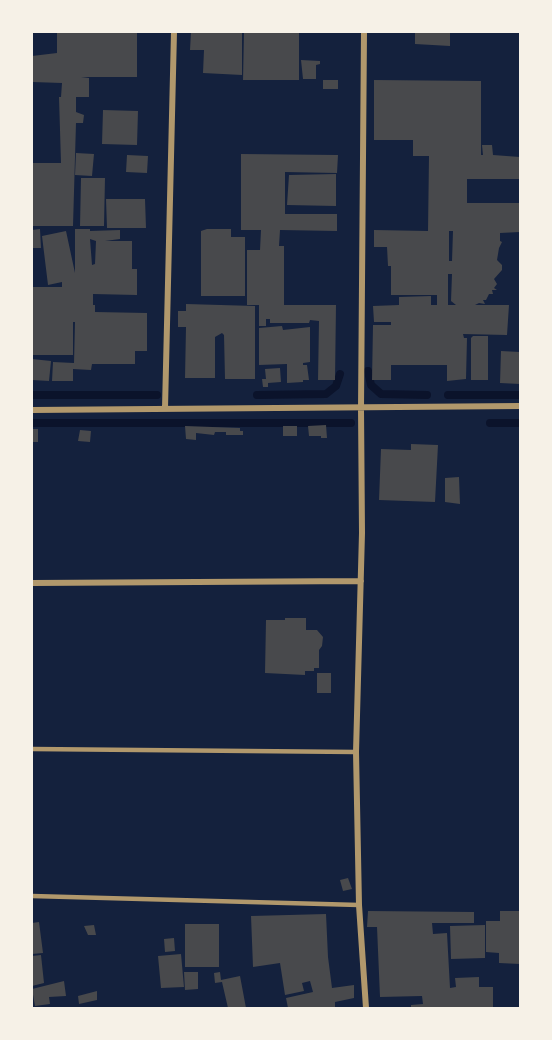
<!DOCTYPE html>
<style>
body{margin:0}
#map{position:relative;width:552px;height:1040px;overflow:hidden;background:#14213d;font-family:Spectral,serif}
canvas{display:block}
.frame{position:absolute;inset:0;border:33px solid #f6f1e7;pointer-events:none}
</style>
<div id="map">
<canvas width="552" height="1040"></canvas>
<div class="frame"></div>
</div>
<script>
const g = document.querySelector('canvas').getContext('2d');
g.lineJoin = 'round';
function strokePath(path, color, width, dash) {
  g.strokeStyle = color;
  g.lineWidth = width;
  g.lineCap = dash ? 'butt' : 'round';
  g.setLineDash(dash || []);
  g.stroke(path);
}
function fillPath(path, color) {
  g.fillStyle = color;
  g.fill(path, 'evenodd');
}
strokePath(new Path2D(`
 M368,371L371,385L381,394L427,395
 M32,395H157
 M257,395L326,394L336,386L340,374
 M448,395H520
 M32,423H351
 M490,423H520`), '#0b132b', 8);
fillPath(new Path2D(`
 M57,32H137V77H81L89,78V97H76V112L84,115L83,123H76L73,226H32V163H61L59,97H61L62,83L32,82V56L57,53Z
 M191,32H242V75L203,73L204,50H190Z
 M244,32H299V80H243Z
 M415,32H450V46L415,44Z
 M301,60L320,61V64L316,65V79H303Z
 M323,80H338V89H323Z
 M374,80L481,81V155H483L482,145H492L493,155L520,157V179H467V203H520V232L500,233V241L502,242L499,248L497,260L502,265V270L494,279L497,284L494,288L497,290H492L493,294H489L486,300H483L485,304L479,303L475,305H509L507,335L463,334L464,338H467L466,379L447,381V365H391V380H372L373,325H391V322H374L373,306L399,305V297L431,296V305H437V295H391V266H388L387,247H374V230L428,231L429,156H413V140H374ZM449,231H453L452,261H449ZM448,274H452L451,301L456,305H448Z
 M103,110L138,111L137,145L102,144Z
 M76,153L94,154L92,176L75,175Z
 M241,154L338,155L337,173L285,172V214H337V231L280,230L279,246H284V305H336L335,380H318L319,321L310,320L309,323H270V319H266V326H259V305H247V250H260L261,230H241Z
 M127,155L148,156L147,173L126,172Z
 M336,174V206L287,205L289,175Z
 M81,178H105L104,226H80Z
 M106,199H145L146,228H107Z
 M40,229L41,248H32V230Z
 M75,229H90V231L120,230V239L105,241H132V269H137V295L93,294V305H95V312L147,313V351H135V364H92L91,370L73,369V381H52L53,362L74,363L75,322H73V355H32V287H62V282L48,285L42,236L66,231L75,273ZM90,239L96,241L95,264L92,265Z
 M207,229H231V237H245V296H201V231Z
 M186,304L255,306V379H225L224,335L222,333L215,337V378H185L186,327H178V311H186Z
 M282,326L283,330L310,327V362L303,363V365H307L309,380H303V382L287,383V364L259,365V328Z
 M473,336H488V380H471V338Z
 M501,351L520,352V384L500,383Z
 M32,359L51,361L49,381L32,380Z
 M280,368L281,382L268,383V387H263L262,379H266L265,369Z
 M326,425L327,438H321V436H309L308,426Z
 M185,426L240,428V431H243V435H226V432H215L214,435L196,433V440L186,439Z
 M283,426H297V436H283Z
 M32,429H38V442H32Z
 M80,430L91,431L90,442L78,441Z
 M411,444L438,445L435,502L379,500L381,449L411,450Z
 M459,477L460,504L445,502V478Z
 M285,618H306V630H317L323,637L322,646L319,650V668H314V671H305V675L265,673L266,620H285Z
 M317,673H331V693H317Z
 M348,878L352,889L343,891L340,880Z
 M368,911L474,912V923H432L433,934L447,933L450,988L456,987L455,978L479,977V987H493V1008H411V1005L423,1004L422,996L380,997L377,927H367Z
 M500,911H520V964L499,963V953L486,952V921H500Z
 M326,914L328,957L332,988L354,985V998L335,1002V1008H288L286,998L313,992L310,981L302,983L304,991L285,995L280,963L253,967L251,916Z
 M39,922L43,953L32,954V923Z
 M185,924H219V967H185Z
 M94,925L96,935H88L84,926Z
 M485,925V958L451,959L450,926Z
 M174,938L175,951L165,952L164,939Z
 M181,954L184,987L161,988L158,956Z
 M41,955L44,983L32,986V956Z
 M184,972H198V989L185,990Z
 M220,972L221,980L240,976L246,1008H228L222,982L215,983L214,973Z
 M64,981L66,996L49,997L50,1004L35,1006L32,989Z
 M97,991V1000L79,1004L78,996Z`), '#48494c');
strokePath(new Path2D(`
 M32,749L356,752
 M32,896L359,905`), '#b1986c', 4.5);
strokePath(new Path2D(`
 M364,32L361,408L362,533L356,752L359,905L366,1008
 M165,408L174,32
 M32,410L520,406
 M32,583L361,581`), '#b1986c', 6);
</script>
